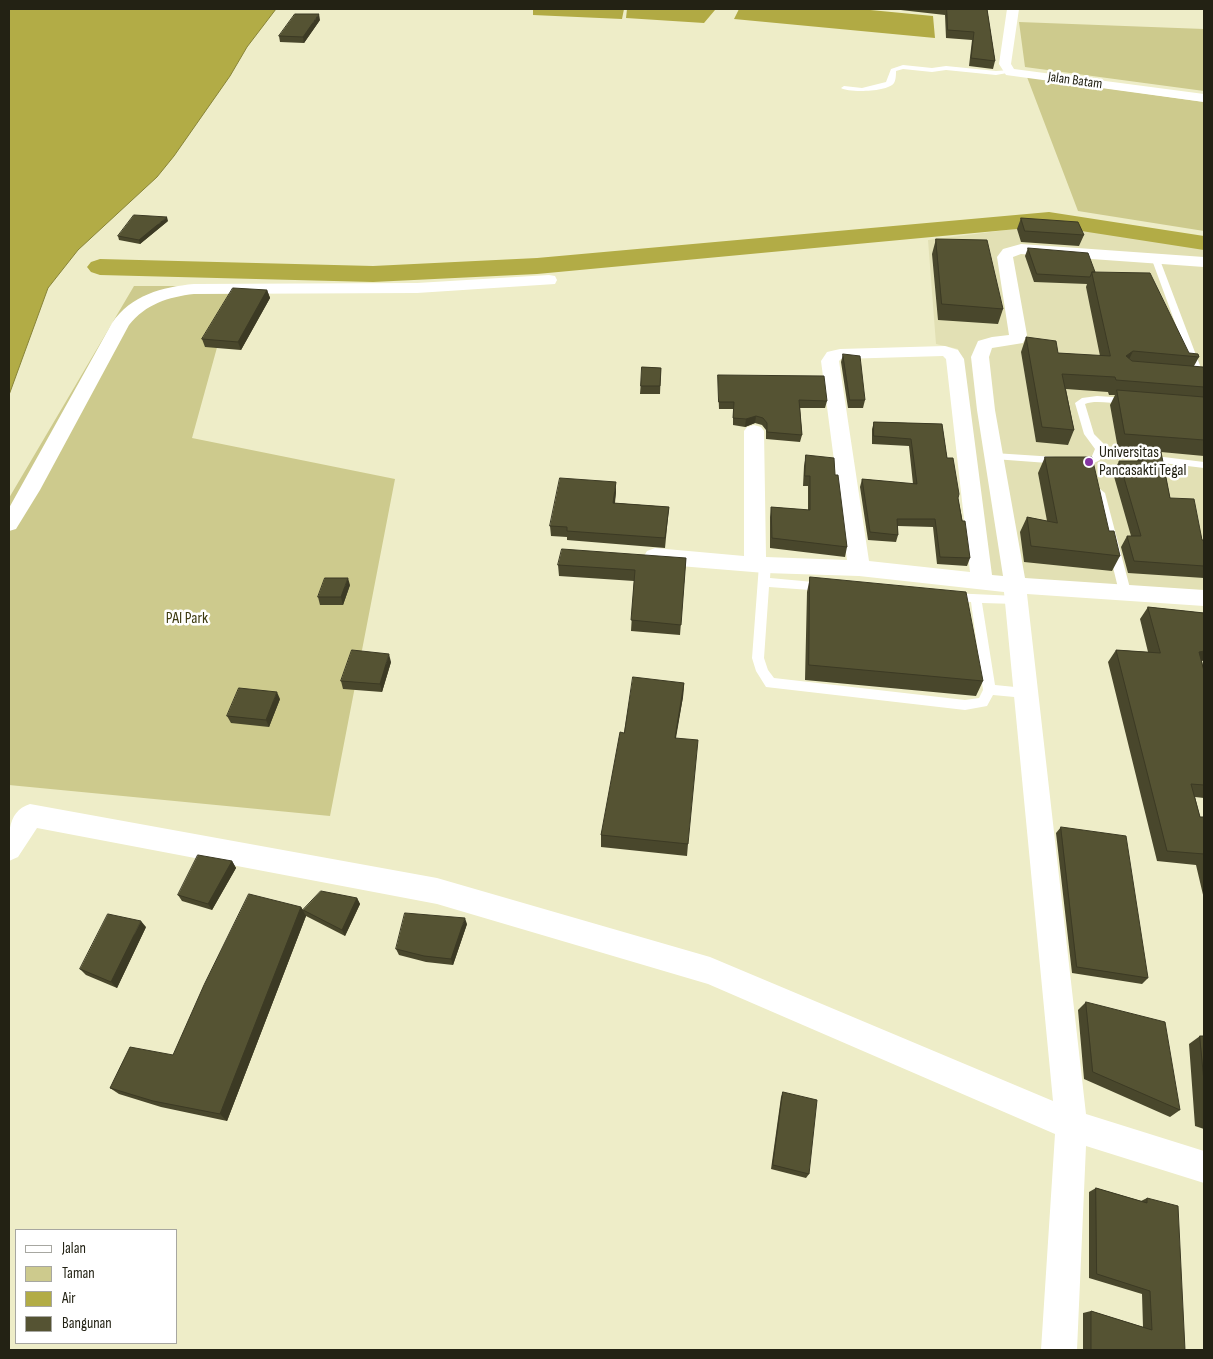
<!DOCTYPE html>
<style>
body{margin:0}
#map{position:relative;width:1213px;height:1359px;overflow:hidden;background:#eeedc8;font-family:"Sofia Sans Condensed",sans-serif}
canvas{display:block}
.frame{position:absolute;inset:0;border:10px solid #232214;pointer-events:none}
.legend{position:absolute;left:15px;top:1229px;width:162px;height:115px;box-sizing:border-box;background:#fff;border:1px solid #a7a7a1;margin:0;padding:6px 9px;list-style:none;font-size:15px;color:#232214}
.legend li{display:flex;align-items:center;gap:10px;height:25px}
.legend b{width:25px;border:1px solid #a7a7a1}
</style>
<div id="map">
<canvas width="1213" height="1359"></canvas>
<div class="frame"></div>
<ul class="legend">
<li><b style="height:6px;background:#fff"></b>Jalan</li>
<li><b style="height:14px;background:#cdca8d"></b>Taman</li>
<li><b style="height:14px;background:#b2ac46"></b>Air</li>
<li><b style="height:14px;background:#555333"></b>Bangunan</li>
</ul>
</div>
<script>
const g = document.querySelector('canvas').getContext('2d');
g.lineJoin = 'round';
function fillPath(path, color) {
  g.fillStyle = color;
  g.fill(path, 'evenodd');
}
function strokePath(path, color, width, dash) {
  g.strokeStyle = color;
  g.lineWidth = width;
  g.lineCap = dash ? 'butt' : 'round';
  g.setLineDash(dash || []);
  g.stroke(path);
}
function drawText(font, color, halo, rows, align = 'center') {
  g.font = font + ' "Sofia Sans Condensed",sans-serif';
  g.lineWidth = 5;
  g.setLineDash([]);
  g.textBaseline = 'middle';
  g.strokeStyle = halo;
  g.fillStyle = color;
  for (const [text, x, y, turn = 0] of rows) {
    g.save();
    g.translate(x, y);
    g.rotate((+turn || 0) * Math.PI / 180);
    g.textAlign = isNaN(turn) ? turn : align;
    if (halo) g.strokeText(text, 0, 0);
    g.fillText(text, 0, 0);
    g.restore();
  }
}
fillPath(new Path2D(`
 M1046,225L1125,234L1204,246V592L988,576L958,349L936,344L928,240Z`), '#e2e0b4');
fillPath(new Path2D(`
 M1019,22L1204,29V91L1025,67Z
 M1027,77L1204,102V231L1078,211Z
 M134,286H234L192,438L395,479L330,816L9,785V498Z`), '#cdca8d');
fillPath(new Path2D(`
 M533,9H624L622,19L533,15Z
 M627,9H722L715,10L704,23L626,18Z
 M739,9H860L933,16L935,38L734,19Z`), '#b1aa44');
const water = new Path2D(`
 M9,9H276L247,47L230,76L174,156L157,177L78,250L48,288L9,395Z`);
fillPath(water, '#b2ac46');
strokePath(water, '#878337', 1);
fillPath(new Path2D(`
 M1049,212L1204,236V250L1049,226L537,274L373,282L100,275L91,272L87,267L91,262L100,259L373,266L537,258Z`), '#b2ac46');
fillPath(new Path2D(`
 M903,65L932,68L946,66L996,71L1010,70L1013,72L996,75L946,70L932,72L903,69L896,71C896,74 896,80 894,83C888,92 849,93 841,88L844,86L862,88L886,82L891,69Z
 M1156,257L1160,260L1204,376V391L1199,388L1152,260Z
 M1097,396L1129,398L1134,401C1125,408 1099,398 1085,404L1094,434L1108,448L1115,451L1204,462V468L1113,457L1103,454L1100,460L1088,466L994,459L989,456L994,453L1086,459L1092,456L1095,449L1084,434L1075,403L1082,398Z
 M1100,489L1105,493L1131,592L1125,596L1119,592L1095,493Z
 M765,561L771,565L770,578L824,583L830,587L824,591L769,587L764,658L768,670L774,678L965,700L979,698L983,690L971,602L951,601L945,597L951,593L1016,596L1022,600L1016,604L982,603L995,685L1025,688L1029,689L1031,693L1029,697L1025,698L993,695L987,706L965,710L766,687L756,671L752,658L759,565Z`), '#fff');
fillPath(new Path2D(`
 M1007,9H1019L1011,64L1014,69L1204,94V102L1006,75L999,64Z
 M1021,244L1204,257V267L1021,254L1013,257L1027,335L1023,343L992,348L989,357L995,410L1025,578L1204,590V606L1027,594L1086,1114L1204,1151V1183L1086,1146L1077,1350H1041L1055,1134L708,984L437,904L37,828L18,857L9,861C9,839 5,812 30,804L437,878L710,957L1053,1101L1004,592L859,576L765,573L655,564L647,561L644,556L647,551L655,548L744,556V431L747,427L754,425L761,427L764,431L766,557L847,560L821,361L827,352L840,349L945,346L958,350L964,359L992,575L1003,576L977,410L971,357L978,341L992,337L1009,335L997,257L1003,249ZM943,356L946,359L970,572L869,561L839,361L841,359Z
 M549,275L555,276L557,280L555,284L417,293L194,294C168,297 146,304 129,325L40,490L16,529L9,531V508L112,323C131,295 162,287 194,284L417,283Z`), '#fff');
fillPath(new Path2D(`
 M892,9H987L995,61L993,69L969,66L972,40L946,38L945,15Z
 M320,20L304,43L280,42L279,36Z
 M1021,218L1084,235L1079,246L1021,242L1017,229Z
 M168,221L140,244L119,240L118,236Z
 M936,239L1003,309L998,324L938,320L932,254Z
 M1028,248L1095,272L1189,353L1199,357L1194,366L1204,369V368V456L1161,452L1170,498L1202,540H1204V578L1128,573L1121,547L1127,536H1131L1113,473L1119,461H1137L1142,451L1118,449L1110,405L1115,395H1109L1108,392L1066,389L1074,430L1068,445L1036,442L1021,352L1026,337L1058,353L1100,356L1086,287L1087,284L1034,282L1025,256Z
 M267,290L270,298L241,350L205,347L202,339Z
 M843,354L865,400L863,408H848L841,362Z
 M642,367L661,368L660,394H640Z
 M718,375L827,401L825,408H800L802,435L800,442L766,439V430L762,425L755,423L745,427L733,425V409H719L718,382Z
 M874,422L942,424L947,458L958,498L970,558L967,566L937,564L933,527L898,526V535L896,542L868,540L860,487L862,479L913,484L909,446L872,444V429Z
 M806,455L835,475L847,547L845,557L770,548V517L771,507L808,510V486H803L804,466Z
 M1045,457L1109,531L1120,556L1112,571L1024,562L1020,532L1027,517L1047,521L1038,473Z
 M616,492L615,503L669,507L665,548L567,540V537L551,536L550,526Z
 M686,558L680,635L631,631L634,581L559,576L558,565Z
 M810,577L983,681L976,696L805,680L807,592Z
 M350,585L343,605H320L318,597Z
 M1148,607L1204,613V660L1202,661L1204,671V798L1195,797L1200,817H1204V899L1196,865L1157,861L1108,662L1116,650L1148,652L1140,619Z
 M391,662L382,692L343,689L341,681Z
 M684,683L683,697L676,738L688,844L687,856L601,847V835L624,733Z
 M280,699L269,727L231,723L227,716Z
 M1061,827L1148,978L1142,984L1072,973L1056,833Z
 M232,861L236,868L212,910L182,901L178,895Z
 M357,898L360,904L345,936L306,916L227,1121L161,1107L119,1094L110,1088L173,1055L301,907L303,910Z
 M467,924L453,965L426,962L399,955L396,949Z
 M146,927L117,988L86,975L80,969Z
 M1086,1002L1180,1110L1170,1117L1084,1079L1078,1010Z
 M1200,1036H1204V1129L1195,1126L1189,1044Z
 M783,1092L809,1174L806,1178L771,1169L781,1097Z
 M1096,1188L1141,1201L1147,1198L1185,1350H1083V1313L1091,1311L1143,1327L1142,1294L1089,1278V1192Z`), '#49472c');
fillPath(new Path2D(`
 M319,14L320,20L304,43L303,37Z
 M167,217L168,221L140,244L139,240Z
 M267,290L270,298L241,350L238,342Z
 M1133,351L1126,366V356Z
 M756,416L755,423L745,427L746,419Z
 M616,482V492L613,513V503Z
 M348,578L350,585L343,605L341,597Z
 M1204,651V660L1190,665L1199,652Z
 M389,654L391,662L382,692L380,684Z
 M684,683L683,697L673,751L675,738Z
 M277,692L280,699L269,727L266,720Z
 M232,861L236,868L212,910L208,904Z
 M357,898L360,904L345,936L342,930Z
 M301,907L306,916L227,1121L220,1114Z
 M465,918L467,924L453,965L451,959Z
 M141,921L146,927L117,988L111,982Z`), '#3c3a24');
const building = new Path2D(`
 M947,9H987L995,61L971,58L974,32L948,30Z
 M295,14H319L303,37L279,36Z
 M134,215L167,217L139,240L118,236Z
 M1021,218L1078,222L1084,235L1025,231Z
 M936,239L987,240L1003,309L942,304Z
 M1028,248L1088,253L1095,272H1092L1090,277L1037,274Z
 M1092,272L1150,273L1189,353L1198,354L1199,357L1133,351L1126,356L1132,361L1203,367L1204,370V387L1116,380L1115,377L1062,374L1074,430L1042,427L1026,337L1056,341L1058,353L1110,356Z
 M233,288L267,290L238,342L202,339Z
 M843,354L860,356L865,400H850Z
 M642,367L661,368L660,386H641Z
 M718,375L824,376L827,401L799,400L802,435L767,432V423L763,418L756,416L746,419L733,418L734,402H719Z
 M1117,390L1204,397V440L1125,434Z
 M874,422L942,424L947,458H953L959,494L958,498L962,521H965L970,558L940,557L935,519H897L898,535L870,532L862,479L917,484L911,439L874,436Z
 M1143,450L1161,452L1170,498L1194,499L1202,540H1204V566L1134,561L1127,536H1141L1119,461H1142Z
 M806,455L834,458L835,475H838L847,547L772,538L771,507L810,510V476H805Z
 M1045,457H1092L1109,531H1114L1120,556L1031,546L1027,517L1057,523Z
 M560,478L616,482L613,503L669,507L665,538L567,531V527L550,526Z
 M562,549L686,558L681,625L631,620L635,570L558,565Z
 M810,577L966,592L983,681L809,665Z
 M325,578H348L341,597H318Z
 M1148,607L1204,613V651L1199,652L1204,671V785L1191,784L1200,817H1204V854L1167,851L1116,650L1160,653Z
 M352,650L389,654L380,684L341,681Z
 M633,677L684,683L675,738L698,740L688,844L601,835L620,732L624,733Z
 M239,688L277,692L266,720L227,716Z
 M1061,827L1126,836L1148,978L1077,967Z
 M198,855L232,861L208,904L178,895Z
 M321,891L357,898L342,930L303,910Z
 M249,894L301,907L220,1114L153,1101L110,1088L130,1047L173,1055L204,985Z
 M405,913L465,918L451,959L424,956L396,949Z
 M108,914L141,921L111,982L80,969Z
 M1086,1002L1165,1022L1180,1110L1093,1072Z
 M1200,1036H1204V1081Z
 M783,1092L817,1100L809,1174L773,1165Z
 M1096,1188L1147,1203V1198L1178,1206L1185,1350H1091V1311L1152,1330L1150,1291L1097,1274Z`);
fillPath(building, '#555333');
strokePath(building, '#3c3a24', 1);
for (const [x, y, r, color] of [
 [1089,462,5,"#8534a3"]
]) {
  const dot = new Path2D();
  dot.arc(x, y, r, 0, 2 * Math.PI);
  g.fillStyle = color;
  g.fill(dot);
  strokePath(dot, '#fff', 2);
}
drawText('14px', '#232214', '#fff', [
 ["Jalan Batam",1075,81,8]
]);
drawText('16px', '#232214', '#fff', [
 ["Universitas",1099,453],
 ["Pancasakti Tegal",1099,471]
], 'left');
drawText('16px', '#3c390e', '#fff', [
 ["PAI Park",187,619]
]);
</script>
